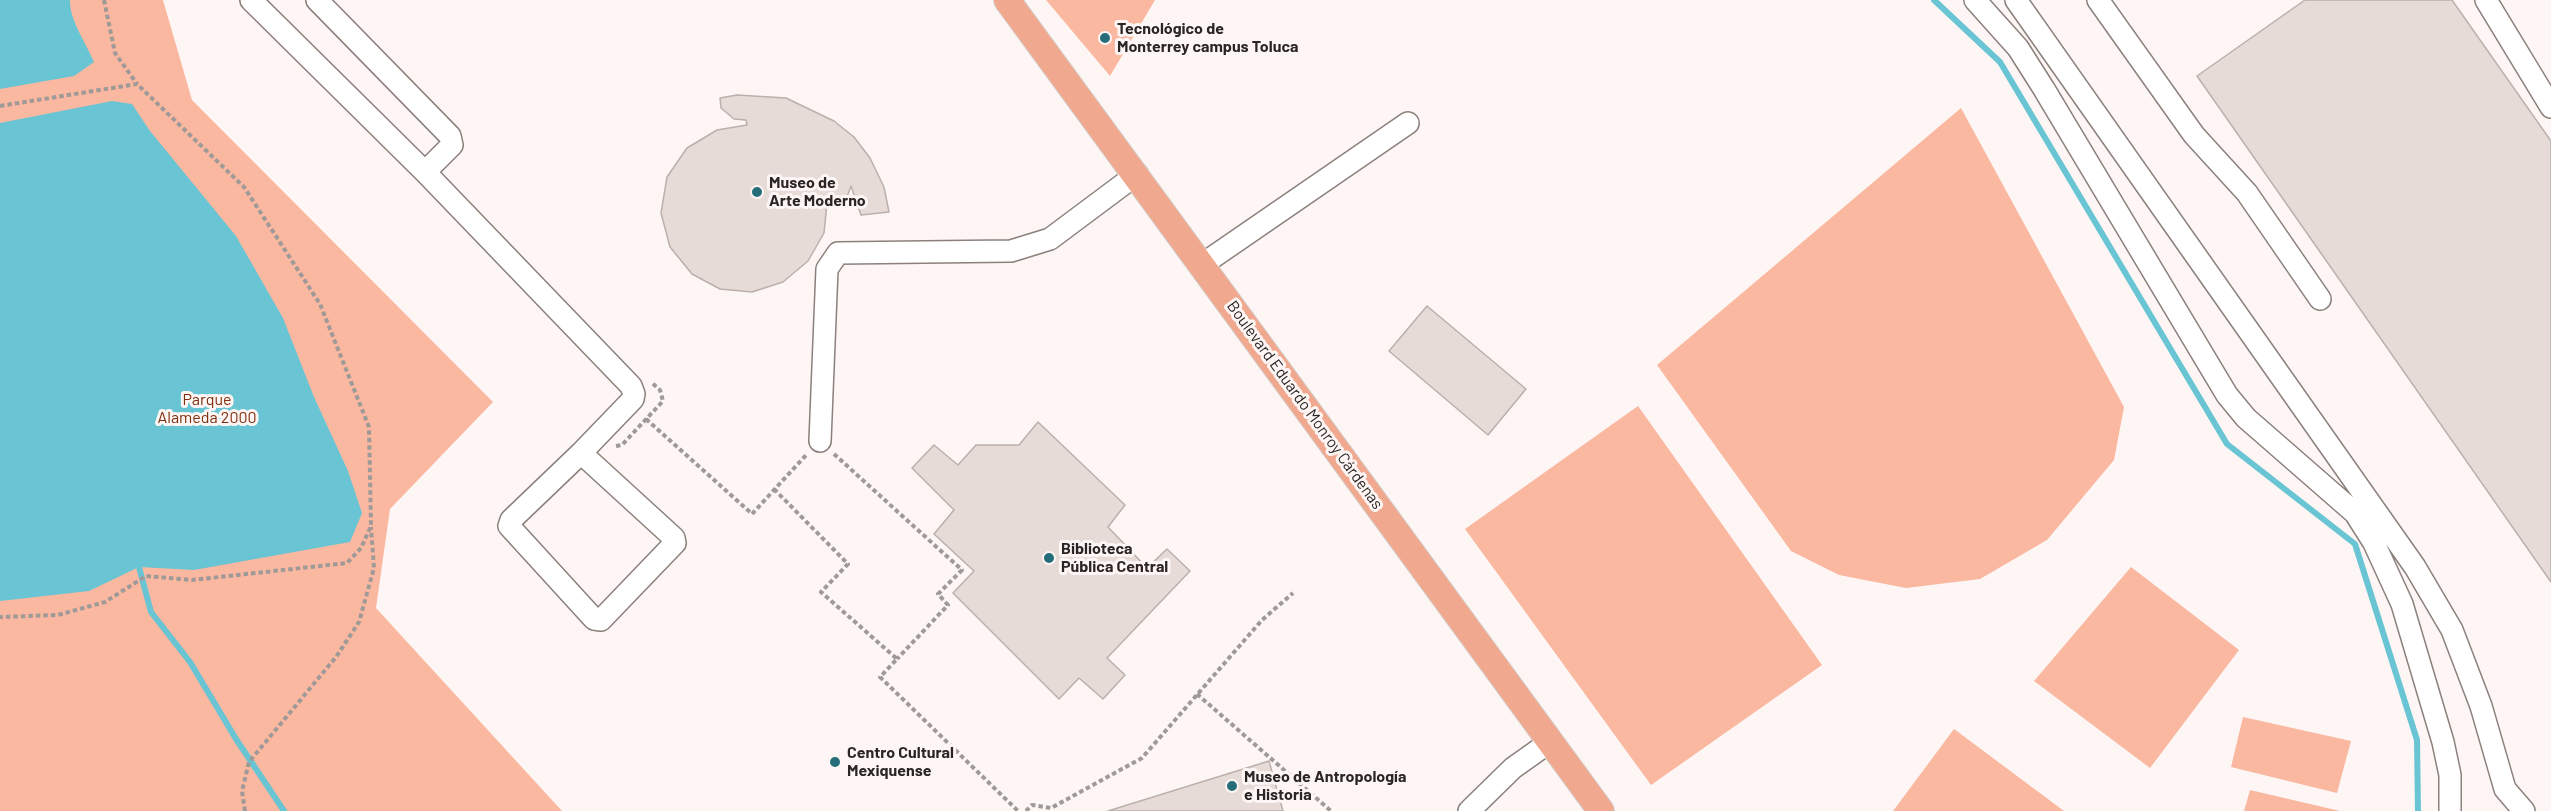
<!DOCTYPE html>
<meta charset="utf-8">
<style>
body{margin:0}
canvas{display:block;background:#fdf6f4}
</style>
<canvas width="2551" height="811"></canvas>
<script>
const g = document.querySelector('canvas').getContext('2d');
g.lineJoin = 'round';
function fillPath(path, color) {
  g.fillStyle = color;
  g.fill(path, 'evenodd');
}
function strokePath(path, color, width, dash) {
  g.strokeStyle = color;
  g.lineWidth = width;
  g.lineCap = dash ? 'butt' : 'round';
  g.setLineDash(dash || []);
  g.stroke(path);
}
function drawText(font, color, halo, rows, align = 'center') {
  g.font = font + ' Barlow,sans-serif';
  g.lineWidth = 6;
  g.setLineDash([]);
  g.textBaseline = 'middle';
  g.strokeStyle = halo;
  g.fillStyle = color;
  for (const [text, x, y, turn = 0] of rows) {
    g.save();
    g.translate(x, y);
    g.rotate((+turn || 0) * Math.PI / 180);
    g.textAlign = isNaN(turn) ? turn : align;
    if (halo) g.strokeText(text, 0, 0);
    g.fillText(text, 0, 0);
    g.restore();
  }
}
fillPath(new Path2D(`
 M0,0H163L192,100L493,402L390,509L376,608L562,811H0Z
 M1046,0H1155L1110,76Z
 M1961,108L2124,407L2114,460L2047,540L1980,579L1906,588L1839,575L1791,551L1657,365Z
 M1638,406L1822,665L1651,785L1465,529Z
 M2131,567L2239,650L2150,768L2034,681Z
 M2243,717L2351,741L2337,793L2231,767Z
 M1954,729L2064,811H1893Z
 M2250,790L2340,811H2244Z`), '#fbb8a1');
fillPath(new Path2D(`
 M0,0H70C69,19 86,43 94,62L74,76L0,89Z
 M112,101L132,104L150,131L236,236L283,318L314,397L348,471L362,513L350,542L194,570L139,567L89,591L0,601V123Z`), '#69c4d3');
strokePath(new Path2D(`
 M1934,0L2000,62L2227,444L2355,544L2417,740L2418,811
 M139,567L151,612L190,662L236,739L284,811`), '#69c4d3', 6);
const building = new Path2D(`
 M2305,0H2452L2551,141V582L2197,76Z
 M737,95L786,98L834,121L854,137L870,158L884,187L889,212L861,215L851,186L847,197L839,204L827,203L824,233L808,261L783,282L752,292L720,289L692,274L670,247L661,213L667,177L687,148L717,130L747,125L746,120L734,119L721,108L720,98Z
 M1427,306L1526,389L1488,435L1389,351Z
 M1038,422L1125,505L1108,527L1147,568L1167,549L1190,571L1107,658L1125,675L1103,699L1079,678L1059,699L953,593L974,571L934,534L954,510L912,468L934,445L958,465L976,445H1019Z
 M1269,761L1283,811H1108Z`);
fillPath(building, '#e6dbd7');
strokePath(building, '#bbb0ac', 1.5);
const minor = new Path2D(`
 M251,0L425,172L631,386L634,394L633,399L581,453
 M317,0L450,136L452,145L425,172
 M1975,0L2018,48L2044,89L2227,395L2246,418L2355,513L2374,543L2402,604L2443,742L2450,775V811
 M2016,0L2415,567L2452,630L2481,706L2505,789L2524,811
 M2098,0L2194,135L2247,193L2320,299
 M2486,0L2551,107
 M1203,264L1408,123
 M820,441L827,269L838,253L1011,251L1050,239L1137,174
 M581,453L674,538L675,543L601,620L594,619L509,526L511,520Z
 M1469,811L1513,768L1551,741`);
const major = new Path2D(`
 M1007,0L1601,811`);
strokePath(minor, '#8b807c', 24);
strokePath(major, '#d5d4d3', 28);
strokePath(new Path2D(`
 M104,0L115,53L137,84
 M0,106L137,84L244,187L320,304L369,427L371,526L361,548L347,563L192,580L146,576L105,602L58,615L0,617
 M646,419L752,514L807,454
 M616,446L622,445L663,401L660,390L652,383
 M834,454L962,570L938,594L948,605L897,659
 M774,489L848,564L821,592L897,659L880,677L1018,811
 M1197,694L1331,811
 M245,811L242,791L249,762L336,657L359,622L374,568L371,527
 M1026,811L1032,805L1051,808L1142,758L1262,620L1293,593`), '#9f9997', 4, [4.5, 3]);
strokePath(minor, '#fff', 21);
strokePath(major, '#f0a88e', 26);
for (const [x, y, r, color] of [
 [1105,38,6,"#256d79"],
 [757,192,6,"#256d79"],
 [1049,558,6,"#256d79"],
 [835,762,6,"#256d79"],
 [1232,786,6,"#256d79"]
]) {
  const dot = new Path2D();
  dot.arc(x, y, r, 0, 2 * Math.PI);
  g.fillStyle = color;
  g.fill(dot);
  strokePath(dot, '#fdf6f4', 2);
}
drawText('bold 16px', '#2b2625', '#fdf6f4', [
 ["Tecnológico de",1117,29],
 ["Monterrey campus Toluca",1117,47],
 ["Museo de",769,183],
 ["Arte Moderno",769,201],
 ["Biblioteca",1061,549],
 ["Pública Central",1061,567],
 ["Centro Cultural",847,753],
 ["Mexiquense",847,771],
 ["Museo de Antropología",1244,777],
 ["e Historia",1244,795]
], 'left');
drawText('16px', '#7f2f0e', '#fdf6f4', [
 ["Parque",207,400],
 ["Alameda 2000",207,418]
]);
drawText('16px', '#2b2625', '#fdf6f4', [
 ["Boulevard Eduardo Monroy Cárdenas",1305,405,54]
]);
</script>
